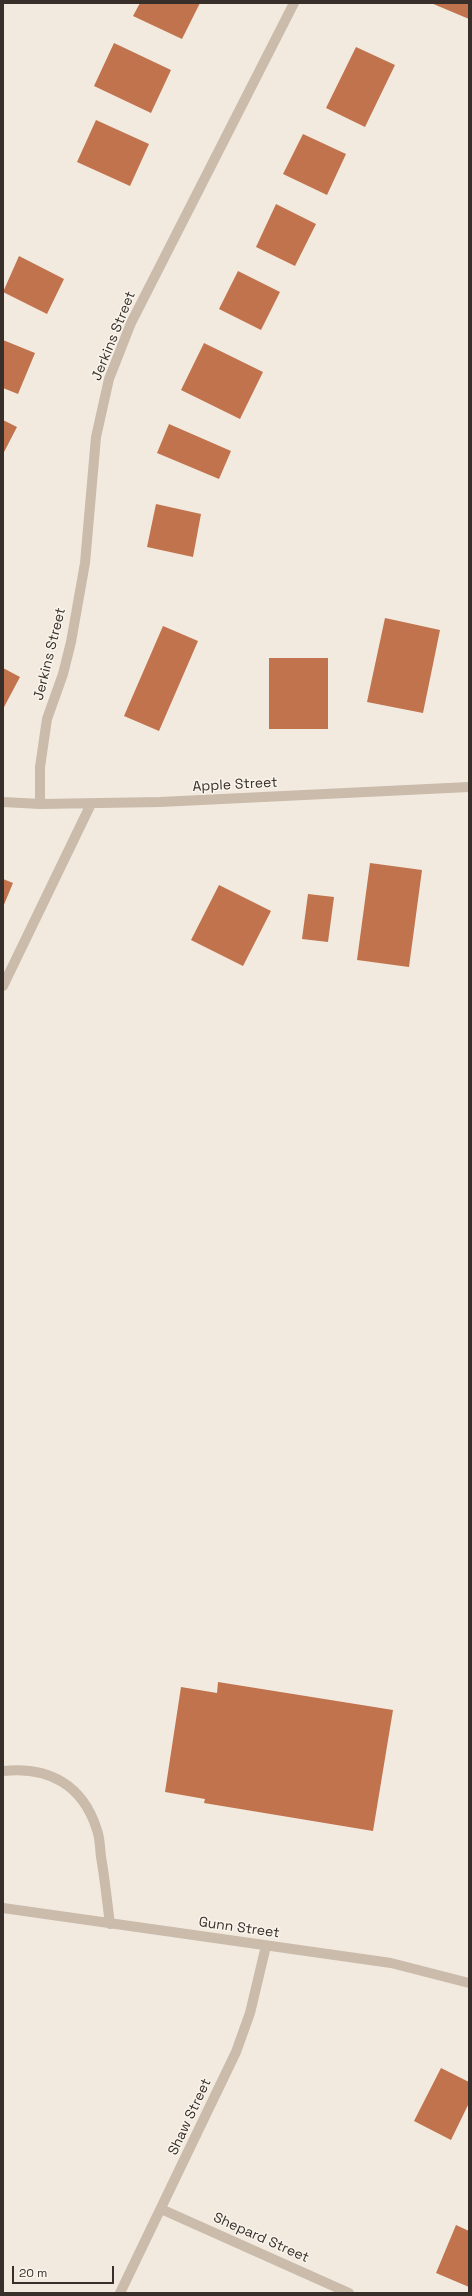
<!DOCTYPE html>
<style>
body{margin:0}
#map{position:relative;width:472px;height:2296px;overflow:hidden;background:#f2eadf;font-family:"Space Grotesk",sans-serif}
canvas{display:block}
.frame{position:absolute;inset:0;border:4px solid #382f2a;pointer-events:none}
.scale{position:absolute;left:12px;top:2266px;width:102px;height:18px;box-sizing:border-box;border:2px solid #382f2a;border-top:0;padding-left:5px;font-size:12px;line-height:14px;white-space:nowrap;color:#382f2a;-webkit-text-stroke:3px #f9f4eb;paint-order:stroke}
</style>
<div id="map">
<canvas width="472" height="2296"></canvas>
<div class="frame"></div>
<div class="scale">20 m</div>
</div>
<script>
const g = document.querySelector('canvas').getContext('2d');
g.lineJoin = 'round';
function fillPath(path, color) {
  g.fillStyle = color;
  g.fill(path, 'evenodd');
}
function strokePath(path, color, width, dash) {
  g.strokeStyle = color;
  g.lineWidth = width;
  g.lineCap = dash ? 'butt' : 'round';
  g.setLineDash(dash || []);
  g.stroke(path);
}
function drawText(font, color, halo, rows, align = 'center') {
  g.font = font + ' "Space Grotesk",sans-serif';
  g.lineWidth = 3;
  g.setLineDash([]);
  g.textBaseline = 'middle';
  g.strokeStyle = halo;
  g.fillStyle = color;
  for (const [text, x, y, turn = 0] of rows) {
    g.save();
    g.translate(x, y);
    g.rotate((+turn || 0) * Math.PI / 180);
    g.textAlign = isNaN(turn) ? turn : align;
    if (halo) g.strokeText(text, 0, 0);
    g.fillText(text, 0, 0);
    g.restore();
  }
}
fillPath(new Path2D(`
 M140,3H200L182,39L133,16Z
 M431,3H469V19Z
 M114,43L171,70L151,113L94,86Z
 M356,47L395,65L365,127L326,108Z
 M96,120L149,144L130,186L77,162Z
 M303,134L346,154L327,195L283,174Z
 M276,204L316,224L295,266L256,247Z
 M19,256L64,279L47,314L3,292Z
 M238,271L280,292L261,330L219,309Z
 M3,340L35,353L18,394L3,388Z
 M204,343L263,372L240,419L181,390Z
 M3,420L17,427L3,454Z
 M169,424L231,451L219,479L157,453Z
 M156,504L201,514L193,557L147,547Z
 M385,618L440,630L423,713L367,702Z
 M163,626L198,641L159,731L124,716Z
 M269,658H328V729H269Z
 M3,668L20,677L3,709Z
 M370,863L422,870L409,967L357,960Z
 M3,879L13,883L3,907Z
 M219,885L271,911L243,966L191,940Z
 M308,894L334,897L328,942L302,939Z
 M218,1682L393,1710L373,1831L204,1803L205,1799L165,1792L181,1687L217,1693Z
 M441,2068L469,2082V2103L451,2140L414,2121Z
 M456,2225L469,2231V2287L436,2273Z`), '#c1734d');
strokePath(new Path2D(`
 M3,802L40,804L160,802L469,787
 M40,804V767L47,719L63,674L71,642L85,563L96,437L109,379L131,323L294,3
 M3,986L91,804
 M3,1771C49,1766 83,1785 97,1830C100,1838 100,1848 101,1857C105,1879 107,1902 110,1924
 M3,1908L391,1963L469,1983
 M161,2209L349,2293
 M120,2293L236,2052L250,2013L266,1946`), '#cabbab', 10);
drawText('14px', '#382f2a', '#f9f4eb', [
 ["Jerkins Street",114,336,-68],
 ["Jerkins Street",50,654,-76],
 ["Apple Street",235,785,-3],
 ["Gunn Street",239,1928,8],
 ["Shaw Street",190,2117,-65],
 ["Shepard Street",261,2238,24]
]);
</script>
